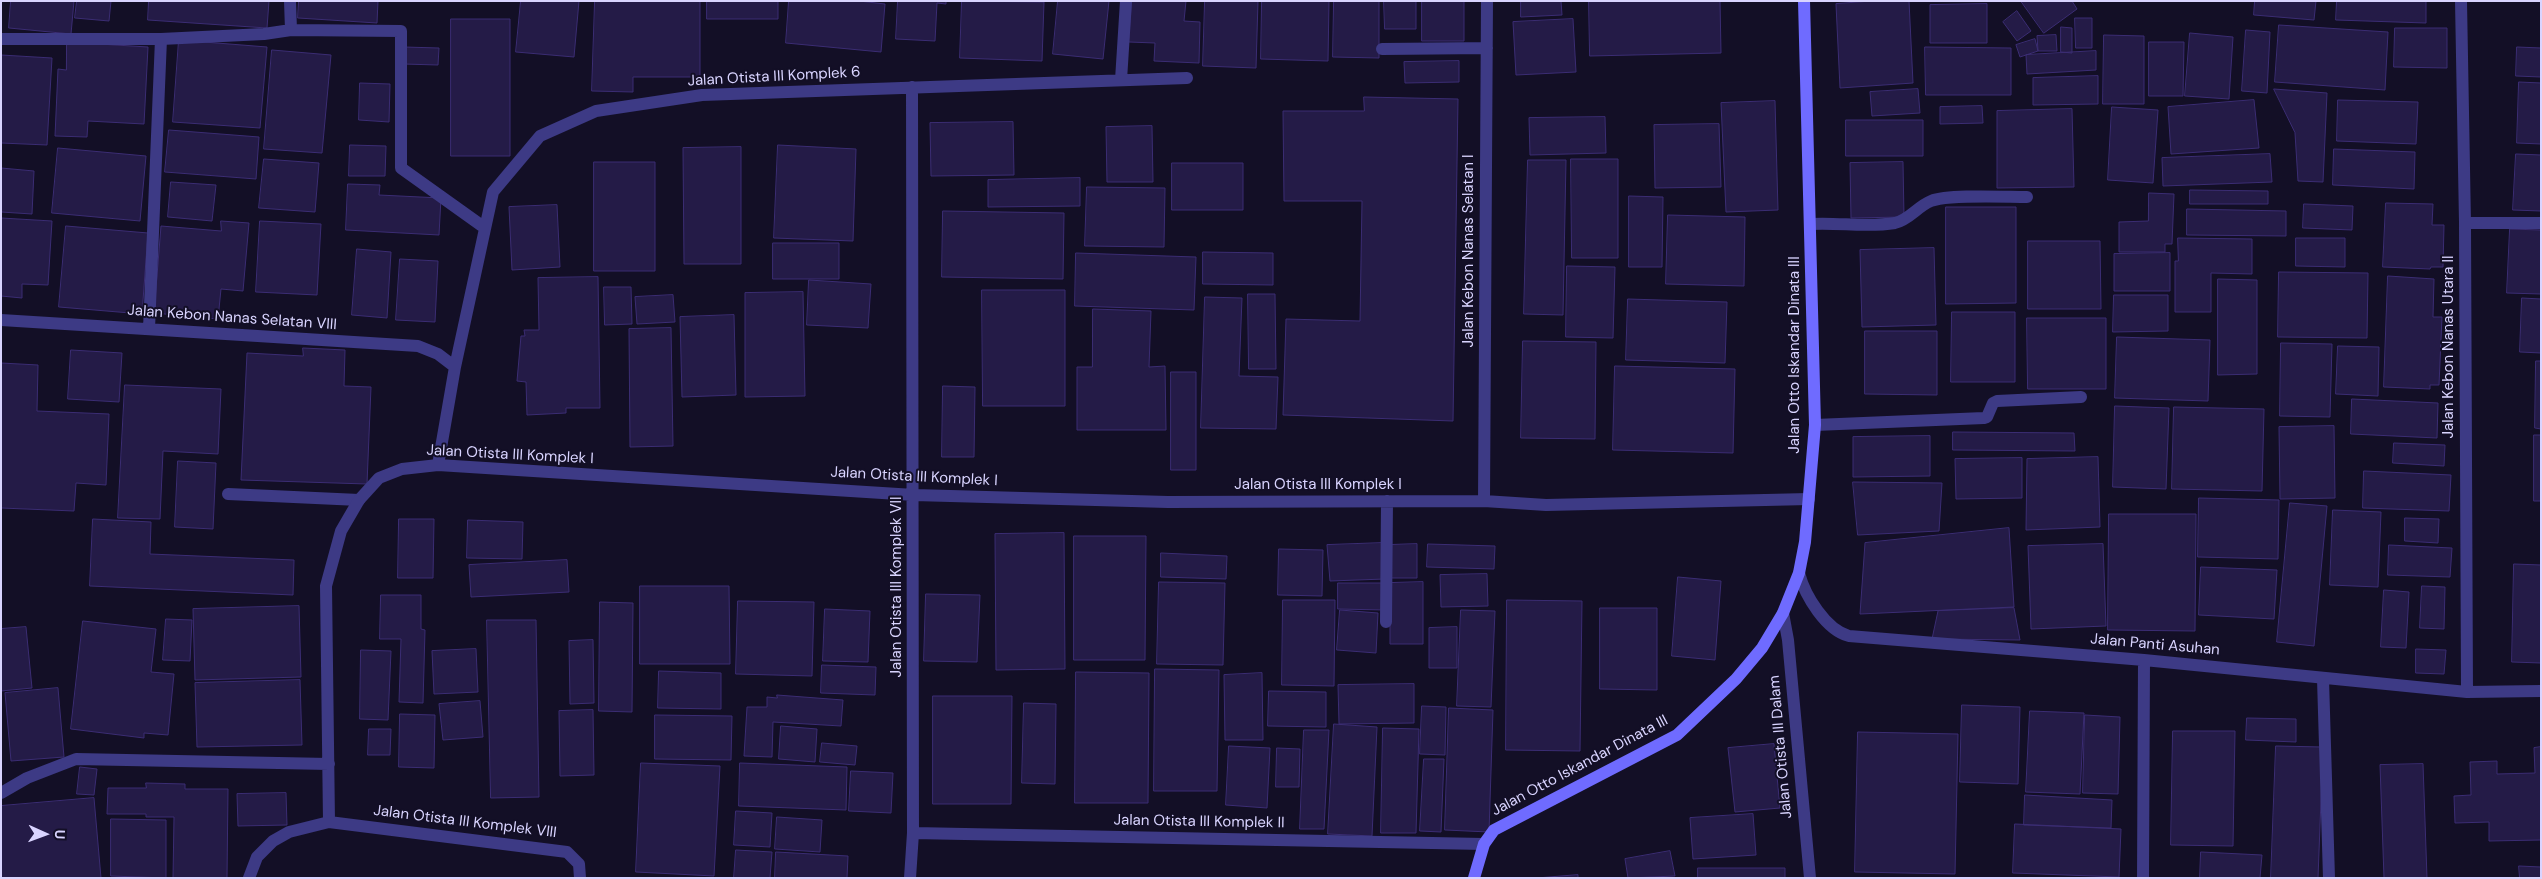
<!DOCTYPE html>
<style>
body{margin:0}
#map{position:relative;width:2542px;height:879px;overflow:hidden;background:#130f26;font-family:"DM Sans",sans-serif}
canvas{display:block}
.frame{position:absolute;inset:0;border:2px solid #d9d4ff;pointer-events:none}
.north{position:absolute;left:20px;top:809px;width:50px;height:50px;-webkit-text-stroke:4px #130f26;paint-order:stroke;rotate:92deg;font-size:14px;font-weight:700;line-height:20px;text-align:center;color:#d9d4ff}
.north::after{content:'';display:block;margin:auto;width:18px;height:22px;background:#d9d4ff;clip-path:polygon(50% 0,100% 100%,50% 72%,0 100%)}
</style>
<div id="map">
<canvas width="2542" height="879"></canvas>
<div class="frame"></div>
<div class="north">U</div>
</div>
<script>
const g = document.querySelector('canvas').getContext('2d');
g.lineJoin = 'round';
function fillPath(path, color) {
  g.fillStyle = color;
  g.fill(path, 'evenodd');
}
function strokePath(path, color, width, dash) {
  g.strokeStyle = color;
  g.lineWidth = width;
  g.lineCap = dash ? 'butt' : 'round';
  g.setLineDash(dash || []);
  g.stroke(path);
}
function drawText(font, color, halo, rows, align = 'center') {
  g.font = font + ' "DM Sans",sans-serif';
  g.lineWidth = 4;
  g.setLineDash([]);
  g.textBaseline = 'middle';
  g.strokeStyle = halo;
  g.fillStyle = color;
  for (const [text, x, y, turn = 0] of rows) {
    g.save();
    g.translate(x, y);
    g.rotate((+turn || 0) * Math.PI / 180);
    g.textAlign = isNaN(turn) ? turn : align;
    if (halo) g.strokeText(text, 0, 0);
    g.fillText(text, 0, 0);
    g.restore();
  }
}
const building = new Path2D(`
 M11,1H74L71,34L9,28Z
 M77,1H111L109,21L75,18Z
 M149,1H269L267,28L148,20Z
 M299,1H378L377,23L298,18Z
 M521,1H579L574,57L516,52Z
 M595,1H700V77H633V92L592,91Z
 M707,1H778V19H707Z
 M789,1H859L885,4L881,52L786,43Z
 M898,1H946V4L937,3L935,41L896,39Z
 M962,1L1044,2L1042,61L960,58Z
 M1058,1H1109L1103,59L1053,54Z
 M1132,1H1186L1184,21L1200,22L1199,63L1154,61L1155,43L1129,42Z
 M1205,1H1258L1256,68L1203,66Z
 M1262,1H1329L1328,61L1261,59Z
 M1334,1H1379V58L1333,57Z
 M1384,1H1416V29H1385Z
 M1422,1H1464V41H1422Z
 M1521,1H1561L1562,15L1521,17Z
 M1589,1H1720L1721,53L1590,56Z
 M1872,1H1909L1913,83L1840,88L1836,4Z
 M2021,1H2072L2077,9L2044,33Z
 M2255,1H2316L2314,20L2254,15Z
 M2337,1H2426V23L2336,20Z
 M1987,4V43H1930V5Z
 M2017,11L2031,31L2017,41L2003,22Z
 M2075,18H2092V48H2076Z
 M451,19H510V156H451Z
 M1573,19L1576,72L1516,75L1513,22Z
 M2279,25L2388,32L2385,90L2275,82Z
 M2061,27L2072,28V53L2061,52Z
 M2395,28H2447V68L2394,67Z
 M2246,30L2270,32L2267,93L2242,91Z
 M2190,33L2233,37L2229,99L2185,96Z
 M2056,35L2057,51H2038L2037,36Z
 M2104,35L2144,36V104H2103Z
 M2035,39L2038,51L2020,57L2016,45Z
 M179,40L267,47L260,128L173,122Z
 M67,42L148,47L144,124L88,121L87,137L55,136L58,69L66,70Z
 M2149,42H2184L2183,96H2149Z
 M404,47L439,48L438,65L403,64Z
 M1925,47L2011,48V95H1926Z
 M2517,47L2541,48V77L2516,76Z
 M272,50L331,55L322,153L264,149Z
 M2096,51V70L2027,74L2026,55Z
 M1,55L52,58L47,145L1,143Z
 M1459,61V82L1405,83L1404,62Z
 M2098,76V104L2033,105V78Z
 M2519,82L2541,83V144L2517,143Z
 M360,83L390,84L389,122L359,120Z
 M1918,89L1920,113L1872,116L1870,92Z
 M2274,89L2327,93L2323,182L2298,181L2295,133Z
 M1364,97L1458,99L1453,421L1283,415L1286,319L1360,321L1362,201H1284L1283,111H1364Z
 M2254,100L2259,148L2171,154L2168,107Z
 M2338,100L2418,102L2416,144L2337,141Z
 M1775,101L1778,210L1726,212L1721,103Z
 M1982,106L1983,123L1940,124V107Z
 M2112,107L2158,110L2153,183L2108,180Z
 M2072,109L2074,187L1997,188V111Z
 M1605,117L1606,153L1530,155L1529,118Z
 M1846,120H1923V156H1846Z
 M1013,122L1014,175L931,176L930,123Z
 M1719,124L1721,187L1655,188L1654,125Z
 M1152,126L1153,182H1107L1106,127Z
 M169,130L259,137L256,179L165,172Z
 M350,145L386,146L385,176H349Z
 M778,145L856,149L853,241L774,238Z
 M741,147V264H684L683,148Z
 M58,148L146,156L140,221L52,213Z
 M2334,149L2415,152L2414,189L2333,185Z
 M2270,154L2272,182L2163,186L2162,158Z
 M2516,154L2541,155V211L2513,210Z
 M264,159L319,163L315,212L259,208Z
 M1571,159H1618V258H1572Z
 M1528,160H1566L1563,315L1524,314Z
 M594,162H655V271H594Z
 M1903,162L1904,217L1851,218L1850,163Z
 M1172,163H1243V210H1172Z
 M1,168L34,171L32,214L1,212Z
 M1080,178V206L988,207V180Z
 M171,182L216,185L212,221L168,217Z
 M348,184L380,185L379,195L441,198L439,235L346,230Z
 M1087,187L1165,188L1164,247L1085,246Z
 M2190,190L2268,191V204H2190Z
 M2149,193L2174,194L2172,244H2165V252H2119V222L2148,221Z
 M1629,196L1663,197L1662,267H1629Z
 M2386,203L2433,204L2432,225H2444L2443,267H2431L2430,269L2383,267Z
 M2304,204L2353,206L2352,230L2303,228Z
 M557,205L560,267L512,270L509,207Z
 M1946,207H2016V303L1946,304Z
 M2187,209L2286,211V236L2187,235Z
 M943,211L1064,213L1063,279L942,277Z
 M1668,215L1745,217L1744,286L1666,284Z
 M1,218L52,221L48,285L22,284V298L1,296Z
 M221,221L249,223L243,291L221,289L218,319L154,313L161,226L221,231Z
 M260,221L321,224L317,295L256,292Z
 M66,226L148,233L142,314L59,307Z
 M2510,229L2541,230V294L2507,293Z
 M2178,238L2252,239V274L2211,273V312H2175V261H2178Z
 M2296,238H2345V267L2296,266Z
 M2028,241H2100L2101,309H2028Z
 M773,243H839V279H773Z
 M1934,248L1936,325L1862,327L1860,250Z
 M357,249L391,252L387,318L352,315Z
 M1203,252L1273,253V285L1203,284Z
 M1076,253L1196,257L1194,310L1075,306Z
 M2170,253V291H2114V254Z
 M400,259L438,261L435,322L396,320Z
 M1567,266L1615,267L1613,338L1566,337Z
 M2279,272L2368,273L2367,338L2278,337Z
 M2388,276L2434,279L2433,317H2442L2439,385H2430V389L2384,387Z
 M598,277L600,408H566V413L527,415L526,382L517,381L521,336H525L524,330H539L538,278Z
 M2218,279L2257,280V374L2218,375Z
 M809,280L871,284L868,328L807,325Z
 M604,287H631L632,324L605,325Z
 M982,290H1065V406H983Z
 M803,292L805,396L745,397V293Z
 M1248,294H1275L1276,369H1249Z
 M673,295L675,322L637,324L635,297Z
 M2114,295H2168V331L2113,332Z
 M1205,297L1242,298L1239,376L1278,377L1276,429L1201,428Z
 M2522,298L2541,299V353L2520,352Z
 M1628,299L1727,302L1725,363L1626,360Z
 M1093,309L1151,311L1149,367L1165,366L1166,430H1077V367H1092Z
 M1952,312H2015V382H1951Z
 M734,315L736,395L682,397L680,317Z
 M2027,318H2106V389H2028Z
 M671,328L673,446L630,447L629,329Z
 M1865,331H1937V395L1865,394Z
 M2117,337L2210,340L2208,401L2115,398Z
 M1523,341L1596,342L1595,439L1521,438Z
 M2281,343L2332,344L2330,417L2280,416Z
 M2338,346L2379,347L2378,396L2336,394Z
 M303,348L345,350L344,386L371,387L367,484L241,480L247,353L303,356Z
 M71,350L122,353L119,402L68,399Z
 M2536,361H2541V429L2535,428Z
 M1,363L38,365L37,411L109,414L106,485L76,483L74,511L1,508Z
 M1615,366L1735,369L1733,453L1613,450Z
 M1171,372H1196V470H1171Z
 M125,385L221,389L218,454L163,451L160,519L118,518Z
 M943,386L975,387L974,457H942Z
 M2352,399L2438,403L2437,438L2351,434Z
 M2115,406L2169,408L2166,489L2113,487Z
 M2174,407L2264,409L2262,491L2172,489Z
 M2334,426L2335,498L2280,499L2279,427Z
 M1953,432L2074,433L2075,451L1953,450Z
 M2534,435H2541V501H2534Z
 M1930,436V476L1853,477V437Z
 M2394,443L2445,445L2444,466L2393,463Z
 M2098,457L2100,527L2026,530L2027,459Z
 M2022,458V498L1956,499L1955,459Z
 M178,461L216,463L213,529L175,527Z
 M2364,471L2451,475L2449,511L2363,508Z
 M1853,482L1942,483L1939,531L1858,535Z
 M2199,498L2279,500L2278,559L2198,557Z
 M2290,503L2327,506L2314,646L2277,642Z
 M2333,510L2381,512L2378,587L2330,585Z
 M2109,514H2196L2195,631L2108,630Z
 M2405,518L2439,519L2438,543L2405,541Z
 M93,519L151,522L150,554L294,560L293,595L90,586Z
 M399,519H434L433,578H398Z
 M468,520L523,522L522,559L467,558Z
 M2009,528L2014,607L1860,614L1865,543Z
 M1064,533L1065,669L996,670L995,534Z
 M1074,536H1146L1145,660H1074Z
 M1383,543L1385,579L1330,581L1327,545Z
 M1417,544V578H1389V545Z
 M1428,544L1495,546L1494,569L1427,567Z
 M2103,544L2106,626L2031,629L2028,546Z
 M2389,545L2452,548L2450,577L2388,575Z
 M1279,549L1323,550L1322,596L1278,595Z
 M1161,553L1227,556L1226,579L1161,577Z
 M567,560L569,592L471,597L469,565Z
 M2514,564L2541,565V663L2512,662Z
 M2201,567L2277,570L2274,619L2199,615Z
 M1487,574L1488,606L1441,607L1440,575Z
 M1678,577L1721,581L1715,660L1672,656Z
 M1159,582L1225,583L1223,665L1157,664Z
 M1423,582V644H1390V583Z
 M1338,583H1384V610L1338,609Z
 M640,586H729L730,664H640Z
 M2422,586L2445,587L2444,629L2420,628Z
 M2384,590L2409,592L2406,648L2381,647Z
 M926,594L980,595L977,662L924,661Z
 M381,595H421V629L425,630L423,703L399,702L401,639H380Z
 M1283,600H1335L1334,686L1282,685Z
 M1507,600L1582,601L1580,751L1506,750Z
 M738,601L814,602L812,676L736,674Z
 M600,602L633,603L632,712L599,711Z
 M299,606L301,677L195,680L193,609Z
 M1600,608H1657V690L1600,689Z
 M2014,608L2020,640L1932,639L1938,611Z
 M825,609L870,611L868,662L823,661Z
 M1340,610L1378,613L1376,653L1337,650Z
 M1461,610L1495,611L1491,707L1457,706Z
 M166,619L192,620L190,661L163,660Z
 M487,620H536L539,797L491,798Z
 M83,621L156,629L151,672L174,674L168,735L144,733V738L71,729Z
 M26,627L32,688L1,691V629Z
 M1457,627V668H1429V628Z
 M593,640L594,703L570,704L569,641Z
 M476,649L478,692L434,694L432,651Z
 M2416,649L2446,650L2444,674L2416,673Z
 M361,650L391,651L388,720L360,719Z
 M822,665L876,667L875,695L821,693Z
 M1155,669L1219,670L1217,791H1154Z
 M659,671L721,673V709L658,708Z
 M1076,672L1149,673L1148,803H1075Z
 M1262,673L1263,740H1225L1224,675Z
 M300,680L302,745L197,747L195,683Z
 M1414,684V723L1339,724L1338,685Z
 M58,688L64,757L11,761L5,693Z
 M1269,691L1326,692V727L1268,726Z
 M777,695L843,700L841,726L773,722L772,757L744,756L747,707H767V697L777,698Z
 M933,696H1012L1011,804H933Z
 M480,701L483,737L443,740L439,704Z
 M1024,703L1056,704L1055,784L1022,783Z
 M1962,705L2020,707L2018,784L1960,782Z
 M1422,706L1446,707L1445,755L1420,754Z
 M1449,708L1493,710L1489,832L1445,830Z
 M593,710L594,775L560,776L559,711Z
 M2030,711L2084,713L2080,794L2026,792Z
 M400,714L435,715L434,768L399,767Z
 M655,715L732,716L731,760L655,759Z
 M2085,715L2120,717L2118,794L2083,793Z
 M2247,718L2296,719V742L2246,740Z
 M1334,724L1377,727L1372,836L1328,834Z
 M781,726L817,729L815,762L779,759Z
 M1383,728L1419,729L1416,833H1381Z
 M369,729H391L390,755H368Z
 M1304,730H1329L1324,829H1300Z
 M2173,731H2235L2233,846L2171,845Z
 M1858,732L1958,734L1955,874L1855,872Z
 M822,743L857,746L855,765L820,762Z
 M1774,744L1780,808L1735,812L1728,748Z
 M1229,746L1270,748L1267,808L1226,805Z
 M2276,746L2323,747L2318,878H2271Z
 M2541,747V840L2489,841V822L2455,823L2454,796L2471,795L2470,762L2497,761V774L2535,773L2534,748Z
 M1277,748L1300,749L1299,787H1276Z
 M1424,759H1444L1441,832L1420,831Z
 M641,763L720,766L714,876L636,872Z
 M740,763L847,767L846,810L739,806Z
 M2423,764L2427,878H2384L2380,765Z
 M80,767L97,769L94,795L77,794Z
 M851,771L893,773L891,813L849,811Z
 M146,783L185,784V789H228L227,878H173L174,817H146V814H107L108,788H146Z
 M286,793L287,825L238,826L237,794Z
 M2025,795L2112,800L2111,828L2024,825Z
 M94,798L101,878H1V806Z
 M736,811L772,813L770,847L734,845Z
 M1753,814L1756,855L1693,859L1690,818Z
 M777,817L822,820L820,852L775,849Z
 M111,819L166,820V878L111,876Z
 M2015,824L2121,829L2119,877L2013,873Z
 M736,850L772,852L770,878H734Z
 M1670,851L1675,876L1628,878L1625,859Z
 M776,852L848,856L847,878H775Z
 M2201,852L2262,855L2260,878H2200Z
 M2519,866L2541,867V878H2520Z
 M1698,868H1785V878H1698Z
 M1578,875V878H1537Z`);
fillPath(building, '#241b47');
strokePath(building, '#3b2d73', 1);
strokePath(new Path2D(`
 M228,494L359,500`), '#3d3a85', 12);
strokePath(new Path2D(`
 M2461,1L2465,223L2467,692
 M291,30L401,31V168L485,228
 M1,39H161L264,34L291,30L290,1
 M1382,49L1487,48
 M1121,80L1126,1
 M2465,223H2541
 M1810,224C1839,222 1866,228 1895,223C1909,220 1918,206 1931,201C1949,194 2005,197 2027,197
 M1,320L418,346L438,354L455,367
 M149,329L161,39
 M1815,425L1984,418L1987,417L1993,403L1997,401L2081,397
 M438,465L455,367L493,192L540,136L596,111L702,95L1187,78
 M1484,501L1487,1
 M1799,573C1805,596 1826,630 1849,636L2144,660L2467,692L2541,691
 M1783,613L1788,640L1810,878
 M1386,622L1387,501
 M2323,679L2329,878
 M1,793L27,778L76,759L329,764
 M329,822L326,586L341,531L359,500L379,478L402,469L438,465L914,495L1168,502L1484,501L1546,505L1809,499
 M913,833L1484,844
 M249,878L257,857L273,841L289,832L329,822L567,852L579,864L580,878
 M910,878L913,833L912,87
 M2143,878L2144,660`), '#3d3a85', 12);
strokePath(new Path2D(`
 M1474,878L1484,844L1494,830L1677,735L1736,679L1762,648L1783,613L1799,573L1805,542L1815,425L1804,1`), '#6f6bff', 12);
drawText('15px', '#d9d4ff', '#130f26', [
 ["Jalan Otista III Komplek 6",774,77,-3],
 ["Jalan Kebon Nanas Selatan I",1469,251,-90],
 ["Jalan Kebon Nanas Selatan VIII",232,318,4],
 ["Jalan Kebon Nanas Utara II",2449,347,-90],
 ["Jalan Otto Iskandar Dinata III",1795,355,-90],
 ["Jalan Otista III Komplek I",510,455,3],
 ["Jalan Otista III Komplek I",914,477,3],
 ["Jalan Otista III Komplek I",1318,485],
 ["Jalan Otista III Komplek VII",897,587,-90],
 ["Jalan Panti Asuhan",2155,645,5],
 ["Jalan Otista III Dalam",1781,747,-95],
 ["Jalan Otto Iskandar Dinata III",1580,766,-28],
 ["Jalan Otista III Komplek VIII",465,822,7],
 ["Jalan Otista III Komplek II",1199,822,1]
]);
</script>
